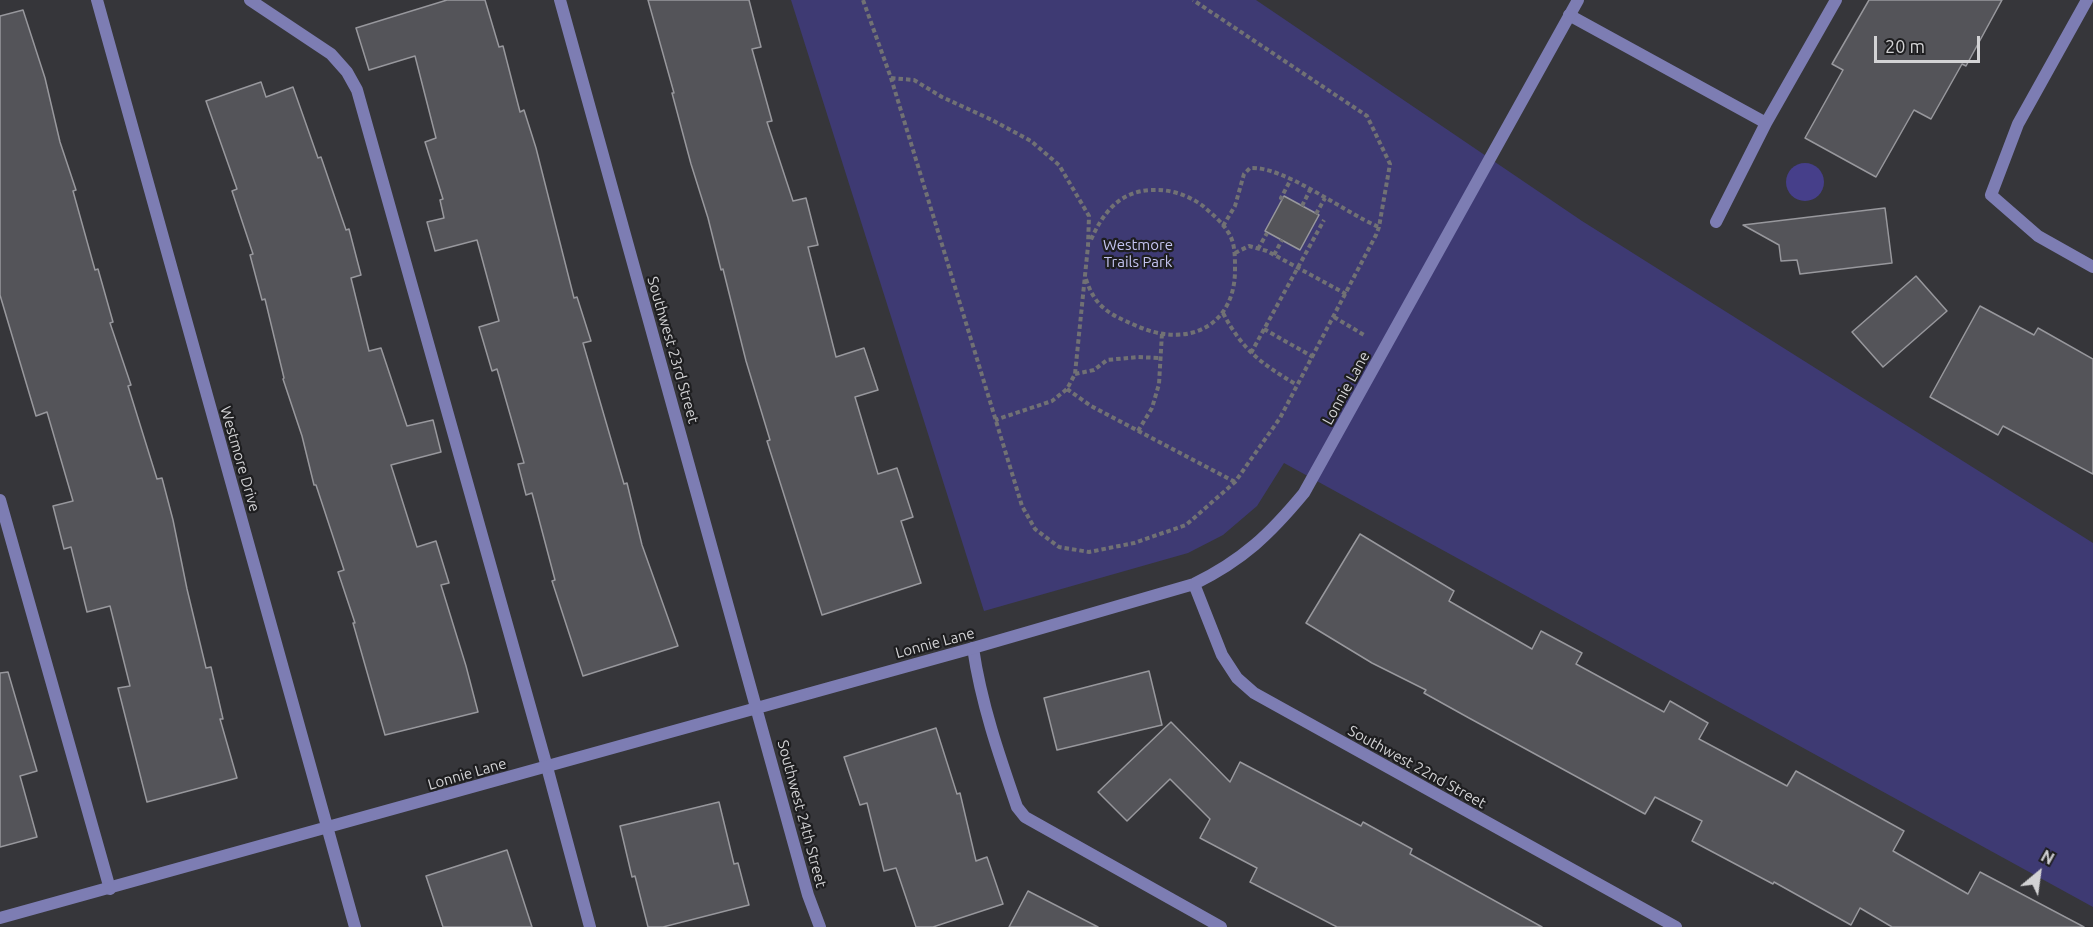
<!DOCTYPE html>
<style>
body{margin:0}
#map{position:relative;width:2093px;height:927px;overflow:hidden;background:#36363a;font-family:Ubuntu,sans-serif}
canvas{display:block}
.north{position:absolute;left:2009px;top:843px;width:60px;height:60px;-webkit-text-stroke:4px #1e1e20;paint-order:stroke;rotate:29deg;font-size:16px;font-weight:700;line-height:24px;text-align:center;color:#d3d3d5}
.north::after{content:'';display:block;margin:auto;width:21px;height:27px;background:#d3d3d5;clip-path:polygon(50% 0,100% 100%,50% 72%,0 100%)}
.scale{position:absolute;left:1874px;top:36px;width:106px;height:27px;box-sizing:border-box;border:3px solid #d3d3d5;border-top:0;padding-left:8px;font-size:18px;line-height:21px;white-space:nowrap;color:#d3d3d5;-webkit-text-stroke:4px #1e1e20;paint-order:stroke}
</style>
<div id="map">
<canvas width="2093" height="927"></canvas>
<div class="north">N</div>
<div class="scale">20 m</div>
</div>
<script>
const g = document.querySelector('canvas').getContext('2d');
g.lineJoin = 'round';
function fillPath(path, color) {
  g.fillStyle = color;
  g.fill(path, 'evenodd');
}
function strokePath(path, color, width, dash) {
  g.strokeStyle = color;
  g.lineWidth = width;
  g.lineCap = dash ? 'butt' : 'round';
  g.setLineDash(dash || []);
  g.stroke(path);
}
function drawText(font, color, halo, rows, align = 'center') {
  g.font = font + ' Ubuntu,sans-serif';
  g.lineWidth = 4.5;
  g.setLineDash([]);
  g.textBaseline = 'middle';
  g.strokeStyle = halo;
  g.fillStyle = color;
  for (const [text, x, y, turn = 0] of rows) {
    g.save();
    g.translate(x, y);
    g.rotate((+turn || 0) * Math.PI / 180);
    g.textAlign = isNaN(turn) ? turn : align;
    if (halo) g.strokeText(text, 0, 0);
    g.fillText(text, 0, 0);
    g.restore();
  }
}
fillPath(new Path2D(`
 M791,0H1256L1582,221L2093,543V907L1284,463L1257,506L1223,535L1188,553L984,611Z`), '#3e3a73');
fillPath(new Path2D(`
 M1786 182a19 19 0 1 1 38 0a19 19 0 1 1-38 0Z`), '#463f8a');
const building = new Path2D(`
 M447,0H485L499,47L503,46L520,112L524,110L536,148L574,298L577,297L591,341L583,343L624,484L627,483L642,545L678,646L583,676L552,581L555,580L532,493L526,495L518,464L524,463L497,369L492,371L479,327L499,321L477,240L435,251L427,222L444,218L440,200L443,199L425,142L436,138L415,56L369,70L356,28Z
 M648,0H749L761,47L752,49L772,121L767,122L793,201L806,198L818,245L808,247L836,357L864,348L878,390L855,397L878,474L897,468L913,517L901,521L921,583L822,615L767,441L770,440L746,361L723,269L721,270L708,218L691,164L672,93H674Z
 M1869,0H2002L1966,66L1962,64L1931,119L1914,110L1876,177L1805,138L1843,70L1832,64Z
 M23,10L45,78L60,142L76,190L73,191L95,270L98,269L113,322L110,323L131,385L128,386L157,479L162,478L173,520L187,589L206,668L211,667L223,719H220L237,778L147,802L118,688L130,686L110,606L87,612L71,547L64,549L53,506L73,501L47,412L36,416L0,295V16Z
 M261,82L266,97L293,87L318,158L321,157L346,230L349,229L361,275L351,278L369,351L381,348L407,426L433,420L441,452L391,465L417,547L436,541L449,583L441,585L466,666L478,712L385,735L353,623H355L338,572L344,570L316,485H314L302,436L283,379L284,378L265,299L262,300L250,255L253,254L232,191L237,189L206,101Z
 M1284,196L1319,215L1300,250L1265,231Z
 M1885,208L1892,263L1800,274L1797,260L1781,261L1779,245L1743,225Z
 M1916,276L1947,311L1883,367L1852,332Z
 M1980,306L2034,335L2038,328L2093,359V474L2003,426L1998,435L1930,397Z
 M1360,534L1454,591L1449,601L1532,649L1541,631L1582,653L1576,664L1664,712L1670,701L1708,723L1699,739L1787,786L1796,771L1904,831L1893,851L1968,894L1980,872L2084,927H1892L1860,908L1851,925L1774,882L1773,884L1692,841L1702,821L1655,797L1645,814L1469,718L1424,693L1426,690L1372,663L1306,623Z
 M1149,671L1162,725L1057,750L1044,698Z
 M8,672L37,771L20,776L37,837L0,847V673Z
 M1171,722L1230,782L1240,762L1361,826L1363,822L1412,849L1410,854L1542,927H1337L1250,882L1257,868L1200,838L1210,819L1170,779L1127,821L1098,792Z
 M936,728L957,794L960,793L976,861L987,857L1003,904L933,927H916L896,868L884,871L867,803L860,805L844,757Z
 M719,802L734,864L738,863L749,905L663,927H648L635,876L632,877L620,826Z
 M507,850L532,927H443L426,876Z
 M1028,891L1098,927H1009Z`);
fillPath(building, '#545459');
strokePath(building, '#98989d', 1.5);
strokePath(new Path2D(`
 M863,0L891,78L1022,506L1035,529L1059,547L1089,552L1134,543L1186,525L1235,482L1280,418L1376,235L1379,227L1390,164L1367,116L1193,0
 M891,78L914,80L942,97L992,120L1031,141L1059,165L1089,216L1088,246L1075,374L1067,389L1052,401L995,420
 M1283,199L1281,198L1291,179
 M1302,206L1310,190
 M1316,214L1325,198
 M1223,226L1235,206L1244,174L1250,168C1285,166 1343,212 1379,227
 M1258,249L1267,233
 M1235,253L1249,246L1267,251L1346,294
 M1274,255L1282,240
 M1086,279C1095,308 1111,315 1137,326C1188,349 1236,326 1235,268C1235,256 1235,242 1228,232C1222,222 1212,214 1203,206C1188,195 1170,189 1152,190C1119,191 1102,214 1090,242
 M1223,313C1243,351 1262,364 1297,385
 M1334,317L1364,335
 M1264,329L1313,357
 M1251,353L1324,220
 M1075,374L1094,370L1107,360L1138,357L1159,358
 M1067,389L1091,406L1235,482
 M1138,431L1152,408L1159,384L1162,333`), '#717174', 4, [4.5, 3]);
strokePath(new Path2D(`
 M250,0L331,54L347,72L357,90L547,767L590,927
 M1569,15L1766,123
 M1716,222L1766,123L1836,0
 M0,500L110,889
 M973,648C981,703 999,755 1017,807L1025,817L1221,927`), '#7d7db3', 12);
strokePath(new Path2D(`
 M97,0L355,927
 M560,0L808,895L820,927
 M2087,0L2018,124L1991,195L2038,236L2093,267
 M1194,584L1222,655L1237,678L1254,693L1676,927
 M0,918L973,648L1194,584C1243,560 1270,534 1304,493L1578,0`), '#7d7db3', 12);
drawText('15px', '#c4c4f0', '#1e1e20', [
 ["Westmore",1138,245],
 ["Trails Park",1138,262]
]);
drawText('15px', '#d3d3d5', '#1e1e20', [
 ["Southwest 23rd Street",673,350,74],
 ["Lonnie Lane",1346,388,-61],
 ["Westmore Drive",240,459,74],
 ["Lonnie Lane",935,643,-15],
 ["Southwest 22nd Street",1417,767,29],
 ["Lonnie Lane",467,774,-16],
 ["Southwest 24th Street",802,814,75]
]);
</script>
